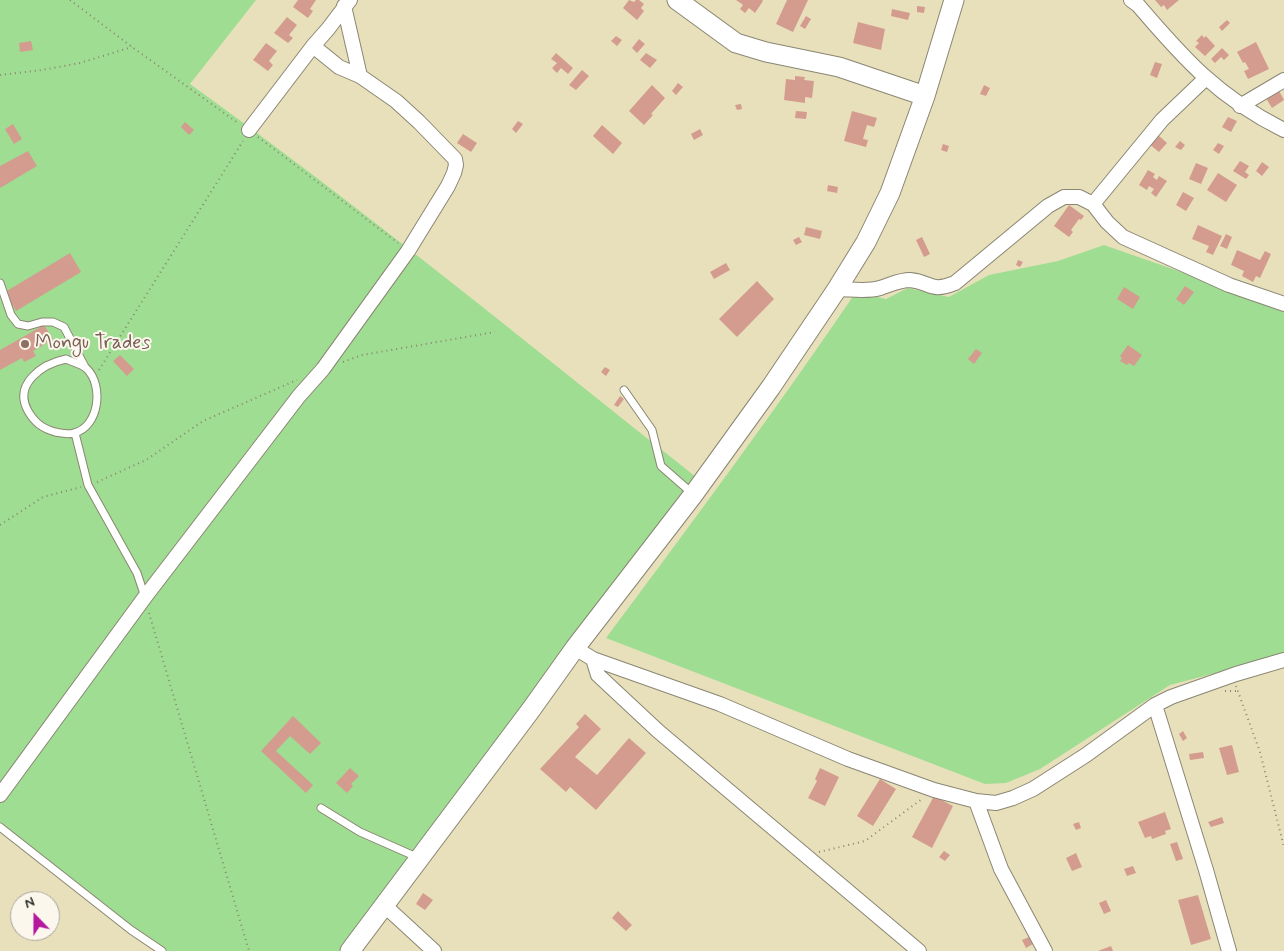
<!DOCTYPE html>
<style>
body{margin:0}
#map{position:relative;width:1284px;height:951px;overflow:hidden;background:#e8e0bb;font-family:Mynerve,sans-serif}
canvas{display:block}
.north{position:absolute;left:10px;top:891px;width:50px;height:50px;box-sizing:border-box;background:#fbf7ec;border:1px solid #a8a59f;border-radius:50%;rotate:338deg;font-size:14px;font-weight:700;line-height:20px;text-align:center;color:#2b2b2b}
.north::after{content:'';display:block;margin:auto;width:18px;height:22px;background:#b5179e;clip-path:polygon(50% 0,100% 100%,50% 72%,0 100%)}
</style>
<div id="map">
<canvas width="1284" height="951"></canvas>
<div class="north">N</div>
</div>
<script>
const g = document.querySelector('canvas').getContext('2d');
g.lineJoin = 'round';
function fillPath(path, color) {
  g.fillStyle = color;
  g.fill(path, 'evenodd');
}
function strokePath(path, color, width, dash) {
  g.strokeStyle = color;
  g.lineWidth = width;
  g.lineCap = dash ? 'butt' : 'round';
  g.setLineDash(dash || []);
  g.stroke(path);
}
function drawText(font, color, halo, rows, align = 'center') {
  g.font = font + ' Mynerve,sans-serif';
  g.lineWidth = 4;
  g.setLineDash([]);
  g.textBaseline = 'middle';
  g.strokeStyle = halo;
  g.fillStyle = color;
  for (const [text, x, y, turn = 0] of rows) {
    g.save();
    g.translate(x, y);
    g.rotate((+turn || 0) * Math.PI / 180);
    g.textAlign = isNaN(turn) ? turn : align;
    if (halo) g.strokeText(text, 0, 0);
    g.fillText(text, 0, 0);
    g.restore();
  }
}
fillPath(new Path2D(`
 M0,0H256L190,84C365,210 532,347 701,481L348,951H162L0,826Z
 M1104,245L1284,308V655L1170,685L1040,769L1006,783L985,784L606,638C691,524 776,410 856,292L886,299L908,288L949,297L989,275L1058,261Z`), '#9fdd92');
fillPath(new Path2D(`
 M298,0H316L310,9L313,11L308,18L293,7Z
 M629,0L634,2L636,0H639L644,4L641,8L644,11L637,20L623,8Z
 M736,0H762L763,1L755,13L749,8L745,13L740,9L743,5Z
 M787,0H808L793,32L776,24Z
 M1155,0H1179L1167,10L1164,5L1161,7Z
 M917,6L925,7L924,13L917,12Z
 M892,9L910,13L908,20L891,16Z
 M806,16L811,19L805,29L800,26Z
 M287,17L297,25L289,35L293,38L288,43L274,33Z
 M1227,20L1230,23L1222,31L1219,27Z
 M858,22L885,29L881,50L853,43Z
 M1202,35L1204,38L1206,36L1215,46L1205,56L1195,47L1199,43L1196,41Z
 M616,36L622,40L617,46L611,41Z
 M639,39L645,44L637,53L632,48Z
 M31,41L33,50L20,52L19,43Z
 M1256,42L1269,69L1248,79L1244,71L1249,69L1245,62L1243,63L1237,52Z
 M266,43L277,51L269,61L273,65L268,71L253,60Z
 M1222,48L1229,55L1224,60L1221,57L1215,63L1211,59Z
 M556,53L573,68L568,74L561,68L557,73L552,68L557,63L551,59Z
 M646,53L657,60L650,68L640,60Z
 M1155,62L1162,64L1157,78L1150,75Z
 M582,70L589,76L576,90L569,85Z
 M795,76L805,77L804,80L814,81L812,98L805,97V103L784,100L786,79L795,80Z
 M678,83L683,87L676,95L672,91Z
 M652,85L665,98L651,114L653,115L644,125L629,111Z
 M984,85L990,88L986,96L980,94Z
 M1277,87L1284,100L1272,108L1264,95Z
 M741,104L742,109L737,110L735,105Z
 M796,111L807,112L806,119L795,118Z
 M852,111L877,118L874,127L867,125L863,139L868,140L866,147L844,141Z
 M1228,117L1237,121L1231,132L1222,127Z
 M518,121L523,124L516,133L512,129Z
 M185,122L194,130L189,135L181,127Z
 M13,124L22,139L14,144L5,129Z
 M602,125L622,143L613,154L593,136Z
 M700,129L703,135L694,140L691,134Z
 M463,134L477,143L471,152L457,143Z
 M1158,135L1167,143L1159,152L1149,144Z
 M1180,141L1185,145L1181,150L1175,147Z
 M1218,143L1224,146L1219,154L1213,150Z
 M943,144L949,146L947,152L941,150Z
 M28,151L37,166L0,188V166Z
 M1240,161L1249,166L1245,172L1249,175L1246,179L1233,171Z
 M1262,162L1269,167L1262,176L1256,171Z
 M1196,163L1208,168L1201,184L1189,179Z
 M1148,170L1155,174L1153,177L1157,180L1159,176L1167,181L1156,197L1151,193L1154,189L1149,186L1147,190L1139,185Z
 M1218,173L1237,185L1226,202L1207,190Z
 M828,185L838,187L837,193L827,191Z
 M1183,192L1194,198L1186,211L1176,205Z
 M1069,205L1084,216L1081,220L1079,219L1071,230L1073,232L1069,237L1054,226Z
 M1198,225L1222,236L1213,255L1206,252L1209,246L1192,239Z
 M806,227L822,231L820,239L804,235Z
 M1226,234L1232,237L1227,249L1220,246Z
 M799,237L802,242L796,245L793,240Z
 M922,237L930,254L924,257L916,240Z
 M1237,250L1260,260L1265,251L1271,254L1260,278L1256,276L1253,282L1242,276L1244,271L1231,265Z
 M70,253L81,272L16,311L5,292Z
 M1018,260L1023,262L1020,267L1016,265Z
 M726,263L730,270L714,279L710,272Z
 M757,281L774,299L737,337L719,319Z
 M1185,286L1194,292L1184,305L1176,299Z
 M1124,287L1140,297L1133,309L1117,299Z
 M44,325L53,339L33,351L36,356L24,362L22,358L0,370V350Z
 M1128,345L1142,355L1134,366L1129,363L1127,365L1120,361L1122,358L1120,356Z
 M976,349L982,353L974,364L968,359Z
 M120,355L134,369L127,376L113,361Z
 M605,367L610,370L606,376L601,372Z
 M620,396L624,399L618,407L614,405Z
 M585,714L601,729L575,757L597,775L629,738L646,753L596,810L570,787L566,792L540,769L579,727L576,724Z
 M293,716L321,743L310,754L290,736L276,751L313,785L306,793L261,751Z
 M1183,731L1187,738L1183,741L1179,734Z
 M1232,745L1239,772L1227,775L1219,748Z
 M1203,752L1204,758L1190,760L1189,754Z
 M350,768L359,776L351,784L353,786L347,793L336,783Z
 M820,768L839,777L825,806L808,798L817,781L815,779Z
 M880,779L896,789L873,826L857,816Z
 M934,796L953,806L932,848L912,837Z
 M1165,812L1171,829L1165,831L1166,834L1152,839L1151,836L1145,838L1138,822Z
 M1222,817L1224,823L1211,827L1208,822Z
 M1079,822L1081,828L1076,830L1073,824Z
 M1177,842L1183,859L1176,861L1170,844Z
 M944,851L950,855L945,861L939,857Z
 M1076,853L1082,867L1072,871L1066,858Z
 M1133,866L1136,873L1127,876L1124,869Z
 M423,893L433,900L425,910L416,904Z
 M1198,895L1211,939L1191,945L1178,900Z
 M1106,900L1111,911L1104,914L1099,903Z
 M618,911L632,925L626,931L612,918Z
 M1029,937L1033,944L1026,948L1022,940Z
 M1111,946L1113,951H1098Z`), '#d49c8f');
const service = new Path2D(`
 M0,283L11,315L18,324L28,326L42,322H53L64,327L85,367
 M66,359C72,362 82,364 87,369C104,386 99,427 74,433C67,435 61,433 55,432C42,428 35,423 28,411C13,384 42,364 66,359Z
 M624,390L652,430L661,466L693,494
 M75,433L88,485L137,573L145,597
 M321,808L360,832L419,858
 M0,827L131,930L162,951`);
const minor = new Path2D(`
 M1131,0L1138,5C1184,59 1219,98 1284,130
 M344,6L360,76
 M1240,106L1284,80
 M249,130L313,46L328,29L350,0
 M1093,204L1162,120L1206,78
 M837,289C851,289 867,292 880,288C890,285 899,280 910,280C931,282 930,293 955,283L1048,206L1064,197H1079L1093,204L1107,222L1123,237L1229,285L1284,304
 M575,648L593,659L720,704L848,759L934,790L976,801L996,803L1013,798L1033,789L1086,755L1155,705L1171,697L1236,674L1284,660
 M593,659L598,675L658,731L919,951
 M1155,705L1206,870L1229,951
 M0,795L145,597L299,396L323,369L408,251L448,186L454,173L456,165L455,159L419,122L396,101L360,76L339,67L313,46
 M976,801L1001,869L1045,951
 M384,905L434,951`);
const secondary = new Path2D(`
 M677,0L736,43L766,52L839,67L925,96
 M350,951L530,711L575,648L693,495L771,387L837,289L866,242L890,193L925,96L954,0`);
strokePath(service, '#8a8673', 9);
strokePath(minor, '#8a8673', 16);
strokePath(secondary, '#8a8673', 21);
strokePath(new Path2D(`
 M70,0L132,47L238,123
 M0,75L42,70L80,63L132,47
 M258,137L398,243
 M343,362L362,355L495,332
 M99,370L243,141
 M97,482L146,460L203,421L297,380
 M0,525L43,497L81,487
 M149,613L249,951
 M1236,686L1260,752L1284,847
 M1225,691H1237
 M819,852L865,841L922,799`), '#8a8673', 2, [1, 4]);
strokePath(service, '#fff', 7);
strokePath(minor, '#fff', 14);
strokePath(secondary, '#fff', 19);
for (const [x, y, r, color] of [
 [25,344,5,"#8d6e63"]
]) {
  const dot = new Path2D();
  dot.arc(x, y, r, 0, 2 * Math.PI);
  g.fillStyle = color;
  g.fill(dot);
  strokePath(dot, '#fbf7ec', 2);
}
drawText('20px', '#785e54', '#fbf7ec', [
 ["Mongu Trades",35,344]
], 'left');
</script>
